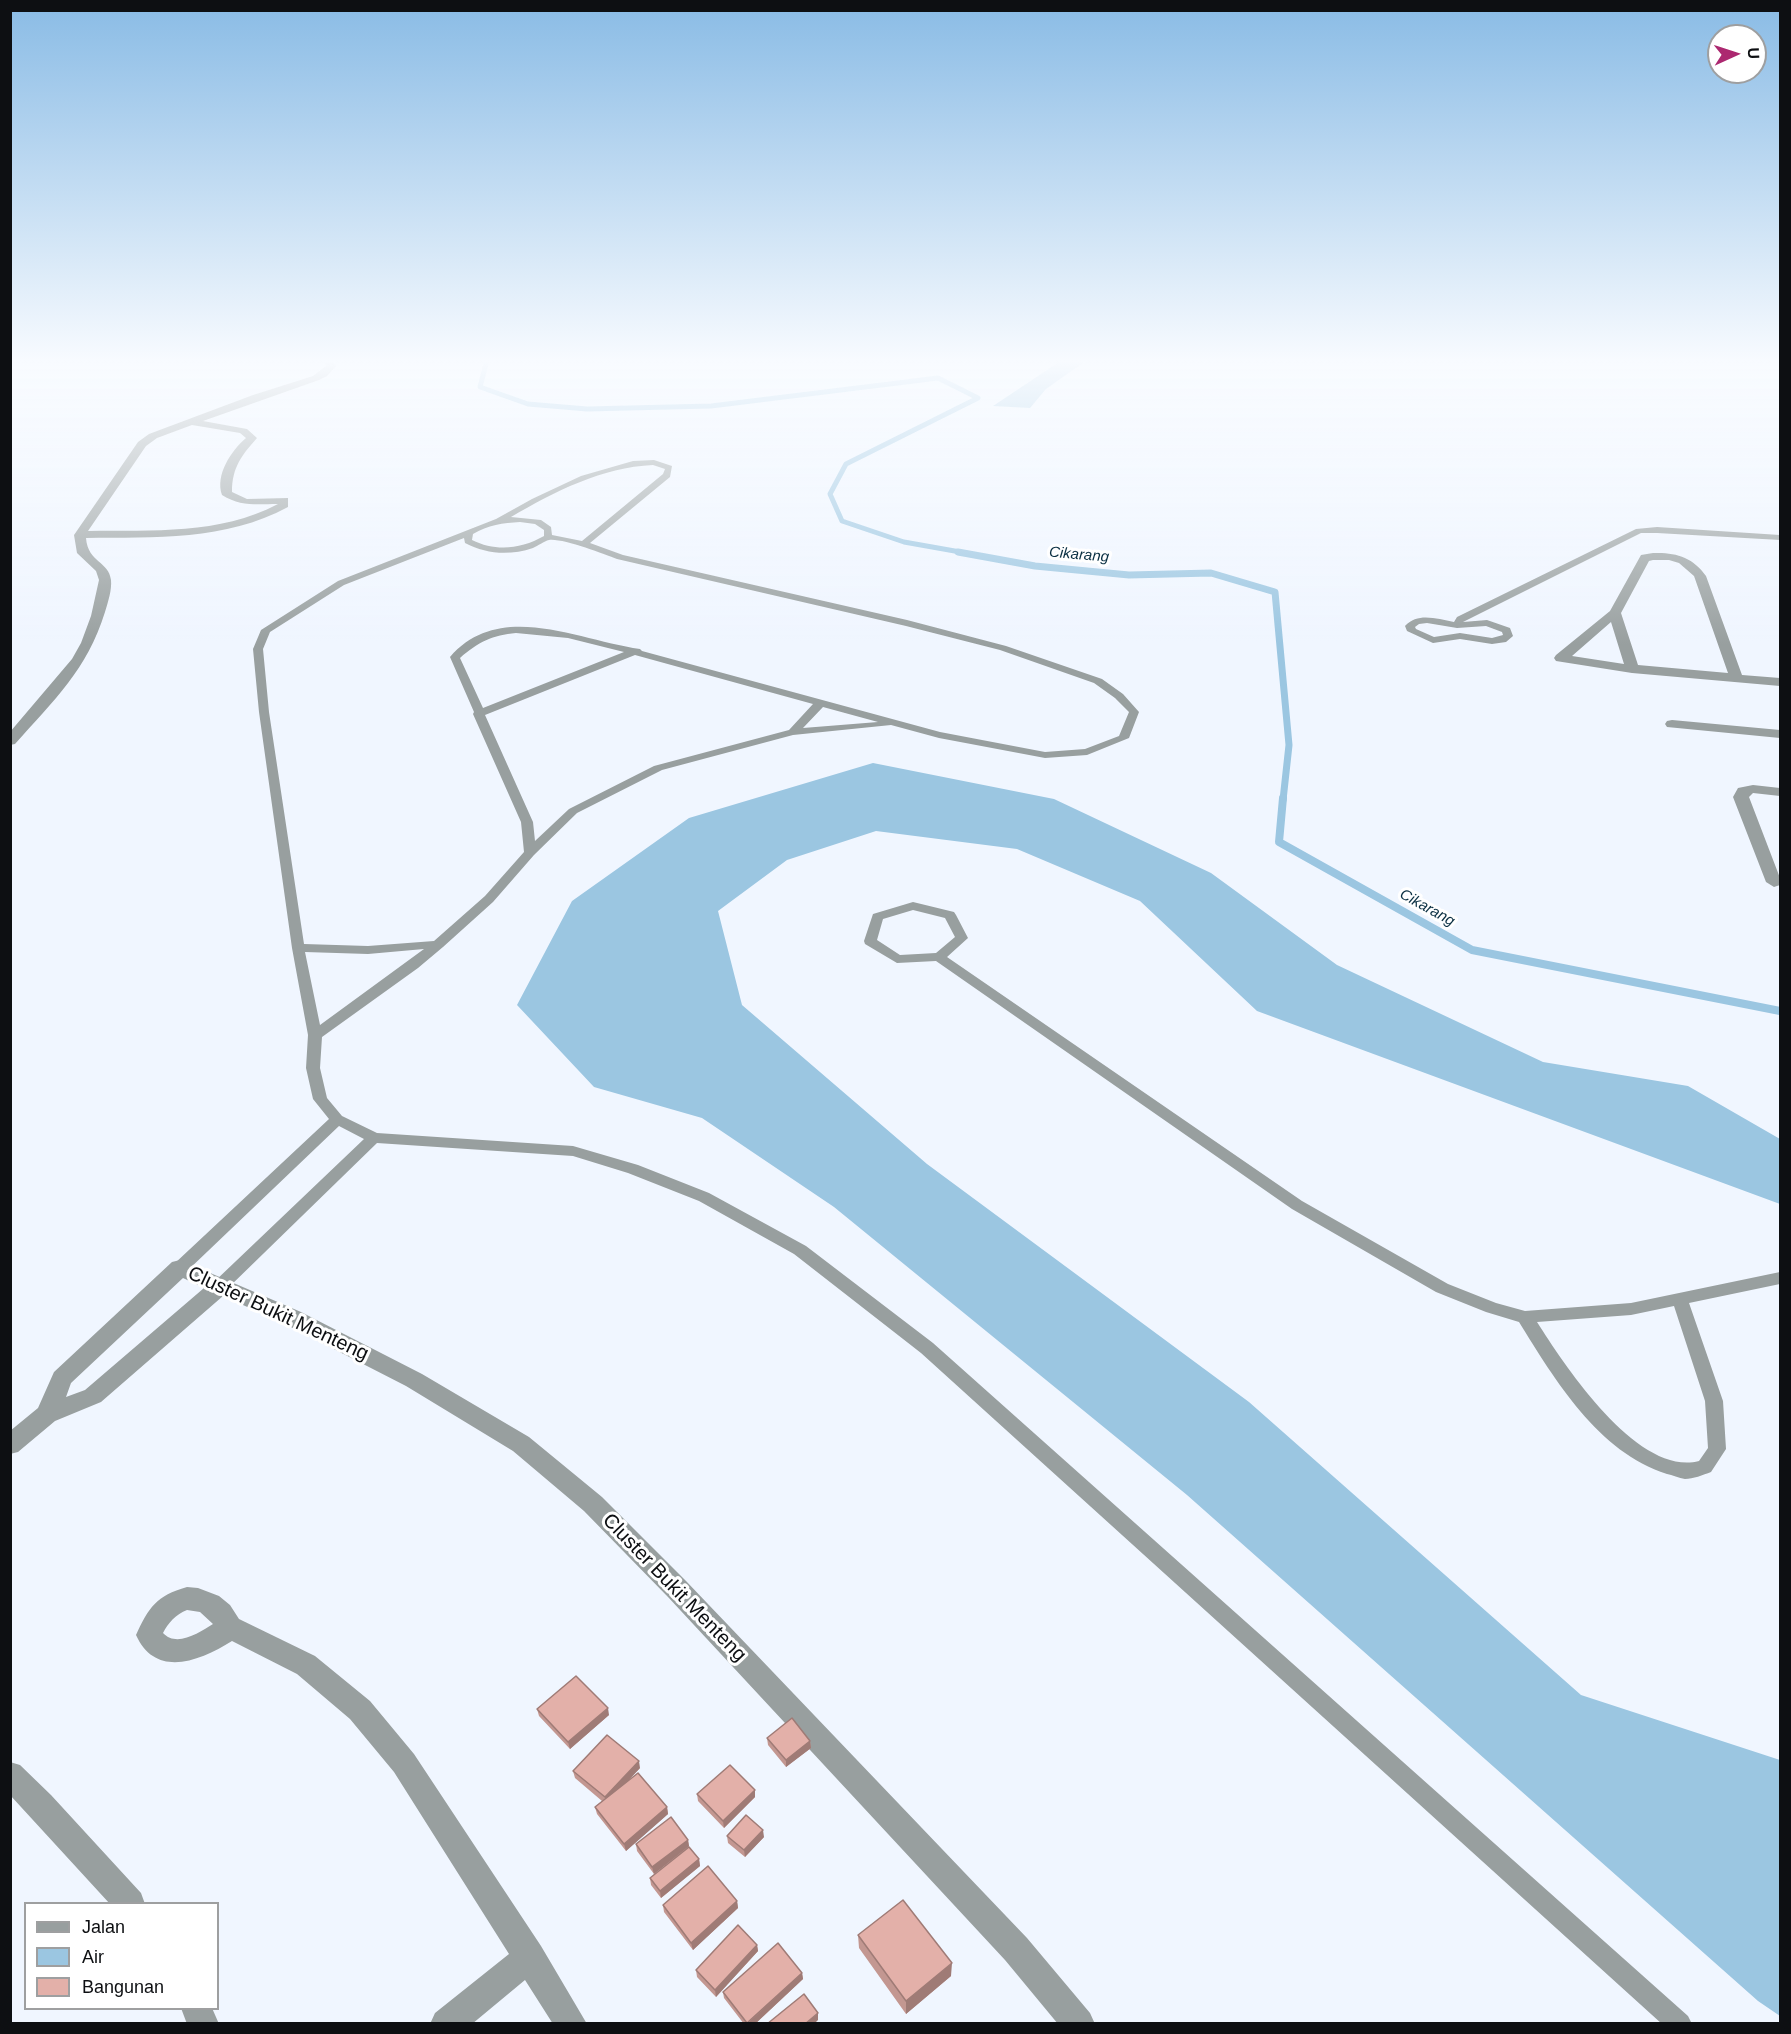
<!DOCTYPE html>
<style>
body{margin:0}
#map{position:relative;width:1791px;height:2034px;overflow:hidden;background:#f0f6ff;font-family:Arial,sans-serif}
canvas{display:block}
.frame{position:absolute;inset:0;border:12px solid #0d0f12;pointer-events:none}
.legend{position:absolute;left:24px;top:1902px;width:195px;height:108px;box-sizing:border-box;background:#fff;border:2px solid #9e9fa0;margin:0;padding:8px 10px;list-style:none;font-size:18px;color:#0d0f12}
.legend li{display:flex;align-items:center;gap:12px;height:30px}
.legend b{width:30px;border:2px solid #9e9fa0}
.north{position:absolute;left:1707px;top:24px;width:60px;height:60px;box-sizing:border-box;background:#fff;border:2px solid #9e9fa0;border-radius:50%;rotate:87deg;font-size:16px;font-weight:700;line-height:24px;text-align:center;color:#0d0f12}
.north::after{content:'';display:block;margin:auto;width:21px;height:27px;background:#ac2870;clip-path:polygon(50% 0,100% 100%,50% 72%,0 100%)}
</style>
<div id="map">
<canvas width="1791" height="2034"></canvas>
<div class="frame"></div>
<ul class="legend">
<li><b style="height:8px;background:#989f9f"></b>Jalan</li>
<li><b style="height:16px;background:#9bc6e1"></b>Air</li>
<li><b style="height:16px;background:#e3b0a9"></b>Bangunan</li>
</ul>
<div class="north">U</div>
</div>
<script>
const g = document.querySelector('canvas').getContext('2d');
g.lineJoin = 'round';
function fillPath(path, color) {
  g.fillStyle = color;
  g.fill(path, 'evenodd');
}
function strokePath(path, color, width, dash) {
  g.strokeStyle = color;
  g.lineWidth = width;
  g.lineCap = dash ? 'butt' : 'round';
  g.setLineDash(dash || []);
  g.stroke(path);
}
function drawText(font, color, halo, rows, align = 'center') {
  g.font = font + ' Arial,sans-serif';
  g.lineWidth = 6;
  g.setLineDash([]);
  g.textBaseline = 'middle';
  g.strokeStyle = halo;
  g.fillStyle = color;
  for (const [text, x, y, turn = 0] of rows) {
    g.save();
    g.translate(x, y);
    g.rotate((+turn || 0) * Math.PI / 180);
    g.textAlign = isNaN(turn) ? turn : align;
    if (halo) g.strokeText(text, 0, 0);
    g.fillText(text, 0, 0);
    g.restore();
  }
}
fillPath(new Path2D(`
 M1062,360H1087L1046,389L1030,408L993,406Z
 M873,763L1054,799L1211,873L1337,965L1543,1062L1688,1086L1780,1139V1204L1257,1011L1140,901L1017,849L876,831L787,860L718,911L742,1005L927,1164L1249,1402L1581,1695L1780,1760V2016L1758,2001L1187,1495L834,1207L702,1118L594,1087L517,1005L572,901L689,818Z`), '#9bc6e1');
strokePath(new Path2D(`
 M487,360L480,387L528,404L587,409L711,406L938,378L978,398L846,464L830,494L842,521L904,542L966,553`), '#9bc6e1', 5);
strokePath(new Path2D(`
 M958,552L1035,566L1129,575L1211,573L1275,592L1289,745L1283,800`), '#9bc6e1', 7);
strokePath(new Path2D(`
 M1283,798L1279,842L1472,950L1780,1011`), '#9bc6e1', 8);
fillPath(new Path2D(`
 M654,460L672,466L670,477L590,543L623,555L907,620L1006,646L1102,679L1123,694L1139,712L1129,738L1087,755L1045,758L939,738L891,725L793,735L662,770L577,813L534,855L493,902L443,947L418,968L322,1037L320,1068L327,1098L342,1116L377,1133L573,1146L638,1165L709,1193L806,1246L933,1343L1688,2016L1692,2024H1662L921,1353L794,1254L699,1201L628,1173L573,1156L377,1143L226,1290L220,1292L214,1290L212,1286L214,1282L364,1139L339,1126L186,1272L180,1274L174,1272L172,1268L174,1264L329,1119L313,1099L306,1068L308,1035L292,948L259,712L253,649L261,630L338,581L496,519L532,499L581,476L633,461ZM653,465L665,469L663,474L582,541L552,535L551,527L541,520L511,517C554,492 602,467 653,465ZM520,522L535,524L544,530V536C521,549 496,552 472,540L473,534C488,525 503,523 520,522ZM464,538L465,543C486,554 509,556 533,548C538,546 544,541 549,540C562,538 604,554 617,559L906,626L1000,650L1094,683L1115,698L1129,712L1119,736L1085,749L1045,752L940,732L642,651L640,649C580,641 500,599 450,657L474,712L473,714L521,822L524,852L485,896L434,941L368,946L304,944L269,712L263,649L270,632L344,585ZM516,633L568,638L624,652L483,708L460,658C478,642 493,635 516,633ZM635,655L813,704L789,730L654,766L569,809L535,841L533,822L485,715ZM823,707L878,722L803,728ZM424,949L320,1025L305,952L368,954Z
 M1657,527L1780,535V540L1657,533H1641L1463,622L1487,620L1510,628L1513,636L1506,642L1492,644L1460,639L1433,643L1407,631L1405,626C1418,612 1437,619 1454,622L1457,617L1636,529ZM1427,623L1457,628L1486,626L1502,632L1503,635L1492,638L1460,633L1434,637L1416,629L1415,627L1419,624Z
 M913,902L954,912L956,915L968,938L947,957L1302,1201L1448,1284L1496,1303L1525,1311L1631,1303L1780,1272V1284L1689,1303L1723,1401L1726,1449L1711,1472C1703,1475 1693,1479 1685,1479C1679,1478 1672,1475 1667,1474C1598,1452 1555,1380 1519,1322L1486,1312L1436,1292L1292,1209L936,961L897,963L865,944L864,941L873,914ZM913,910L945,918L955,937L936,953L900,955L877,940L883,919ZM1674,1306L1705,1401L1708,1448L1699,1461C1638,1477 1565,1366 1537,1322L1631,1315Z`), '#989f9f');
fillPath(new Path2D(`
 M323,360H333L336,366L327,376L319,380L203,421L247,429L257,438C242,455 232,467 232,492L247,499L288,498V507C225,541 155,537 86,538C88,563 109,561 111,580C112,590 108,602 105,612C87,670 54,700 15,744L10,745V732L72,659L81,643L91,616L99,580L96,571L77,553L74,535L138,442L149,434L253,395L313,376L326,366ZM192,425L240,433L246,438C231,451 215,475 222,495C241,507 257,504 278,504C219,535 153,530 88,531L146,446L157,438Z
 M1653,553C1675,552 1693,557 1706,576L1742,675L1780,678V686L1632,673L1556,661L1554,658L1556,655L1610,611L1641,555ZM1653,560H1669L1679,563L1694,576L1728,673L1638,665L1621,613L1649,561ZM1611,622L1624,664L1572,656Z
 M1672,720L1780,730V738L1667,727L1665,724L1667,721Z
 M1753,785L1780,788V796L1753,793L1749,797L1780,878V885L1774,887L1766,882L1733,797L1738,788Z
 M180,1260L301,1312L422,1374L529,1437L602,1497L686,1581L1027,1938L1090,2013L1095,2024H1058L1005,1960L668,1597L584,1511L513,1451L406,1386L285,1324L223,1296L101,1402L55,1421L18,1452L10,1454V1431L38,1408L54,1372L172,1262ZM183,1278L204,1288L85,1390L66,1397L71,1383Z
 M187,1587L198,1588L219,1596L230,1605L239,1619L315,1656L370,1701L414,1754L541,1946L587,2024H553L525,1980L472,2024H430L435,2013L509,1954L394,1772L350,1719L297,1674L232,1641C200,1661 156,1679 136,1635C149,1607 156,1596 187,1587ZM187,1610L200,1612L213,1624C200,1632 177,1648 163,1633C168,1623 176,1614 187,1610Z
 M10,1762L20,1765L51,1795L141,1893L145,1904H110L10,1795Z
 M181,2008H212L219,2024H187Z`), '#989f9f');
fillPath(new Path2D(`
 M537,1709L609,1715L570,1749L539,1716Z
 M767,1738L810,1741L811,1748L786,1767L768,1745Z
 M640,1768L628,1781L667,1807L668,1814L626,1851L597,1814L595,1807L602,1801L575,1778L573,1771Z
 M697,1794L755,1797L724,1828L698,1801Z
 M727,1836L764,1837L745,1857L728,1843Z
 M688,1840L689,1847L699,1859L700,1866L661,1898L651,1885L650,1878L688,1848L654,1874L637,1851L636,1844Z
 M737,1901L738,1908L693,1950L664,1912L663,1905Z
 M858,1935L951,1976L906,2014L859,1948Z
 M757,1945L758,1951L716,1997L697,1977L696,1970Z
 M802,1973L803,1979L755,2024H744L724,1998L723,1992Z`), '#c39791');
fillPath(new Path2D(`
 M608,1708L609,1715L570,1749L568,1742Z
 M810,1741L811,1748L786,1767V1760Z
 M639,1761L640,1768L606,1804L605,1797Z
 M755,1790V1797L724,1828L723,1821Z
 M667,1807L668,1814L626,1851L624,1844Z
 M763,1830L764,1837L745,1857L744,1850Z
 M688,1840L689,1846L654,1874L652,1867Z
 M699,1859L700,1866L661,1898L660,1891Z
 M737,1901L738,1908L693,1950L691,1943Z
 M757,1945L758,1951L716,1997L715,1990Z
 M952,1963L951,1976L906,2014V2001Z
 M802,1973L803,1979L755,2024H747Z
 M818,2013V2020L814,2024H805Z`), '#9f7b76');
const building = new Path2D(`
 M576,1676L608,1708L568,1742L537,1709Z
 M792,1718L810,1741L786,1760L767,1738Z
 M607,1735L639,1761L605,1797L573,1771Z
 M730,1765L755,1790L723,1821L697,1794Z
 M638,1773L667,1807L624,1844L595,1807Z
 M746,1815L763,1830L744,1850L727,1836Z
 M671,1817L688,1840L652,1867L636,1844Z
 M689,1847L699,1859L660,1891L650,1878Z
 M708,1866L737,1901L691,1943L663,1905Z
 M903,1900L952,1963L906,2001L858,1935Z
 M738,1925L757,1945L715,1990L696,1970Z
 M778,1943L802,1973L747,2023L723,1992Z
 M804,1994L818,2013L805,2024H767Z`);
fillPath(building, '#e3b0a9');
strokePath(building, '#9f7b76', 1.5);
const sky = g.createLinearGradient(0, 0, 0, 645);
sky.addColorStop(0, '#89bbe5');
sky.addColorStop(0.56, '#f8fbff');
sky.addColorStop(1, '#f8fbff00');
g.fillStyle = sky;
g.fillRect(0, 0, 1791, 645);
drawText('italic 15px', '#0a2f42', '#fff', [
 ["Cikarang",1079,555,5],
 ["Cikarang",1427,908,29]
]);
drawText('20px', '#0d0f12', '#fff', [
 ["Cluster Bukit Menteng",278,1314,25],
 ["Cluster Bukit Menteng",674,1588,46]
]);
</script>
